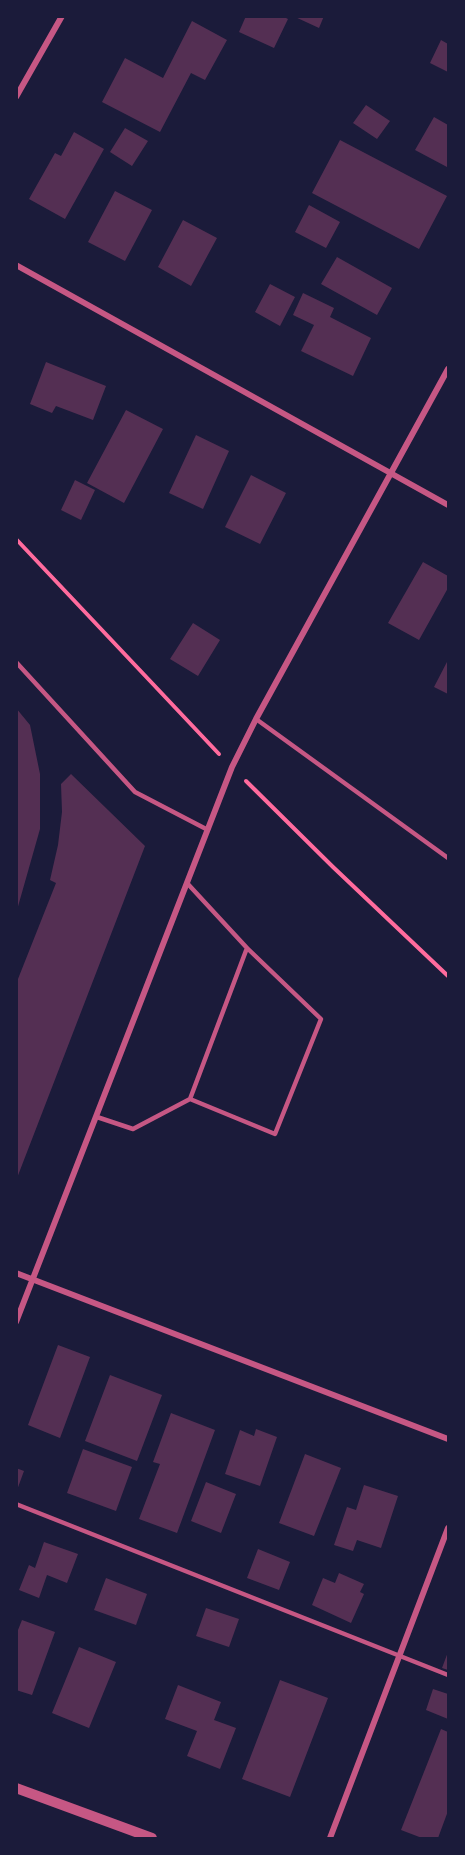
<!DOCTYPE html>
<style>
body{margin:0}
#map{position:relative;width:465px;height:1855px;overflow:hidden;background:#1b1b3a;font-family:Inter,sans-serif}
canvas{display:block}
.frame{position:absolute;inset:0;border:18px solid #1b1b3a;pointer-events:none}
</style>
<div id="map">
<canvas width="465" height="1855"></canvas>
<div class="frame"></div>
</div>
<script>
const g = document.querySelector('canvas').getContext('2d');
g.lineJoin = 'round';
function fillPath(path, color) {
  g.fillStyle = color;
  g.fill(path, 'evenodd');
}
function strokePath(path, color, width, dash) {
  g.strokeStyle = color;
  g.lineWidth = width;
  g.lineCap = dash ? 'butt' : 'round';
  g.setLineDash(dash || []);
  g.stroke(path);
}
fillPath(new Path2D(`
 M246,16H282L288,19L274,48L239,32Z
 M293,16H324L319,28Z
 M192,21L227,40L205,80L191,73L160,132L102,102L125,58L163,78Z
 M441,40L448,44V72L430,63Z
 M366,105L390,121L377,139L353,123Z
 M434,117L448,125V164L447,167L415,150Z
 M125,128L148,141L132,166L110,152Z
 M74,132L104,149L65,219L29,199L55,153L61,156Z
 M340,140L447,196L419,249L312,193Z
 M115,191L152,210L125,261L88,242Z
 M309,205L340,222L326,248L295,232Z
 M183,220L217,238L191,286L158,267Z
 M337,257L392,288L377,315L321,284Z
 M270,284L295,297L280,326L255,312Z
 M303,293L334,308L330,317L371,338L353,376L301,351L314,325L293,315Z
 M46,362L106,386L93,420L56,406L52,413L30,404Z
 M126,410L163,429L124,503L87,483Z
 M196,435L229,451L203,509L169,493Z
 M251,475L286,493L260,544L225,527Z
 M75,480L95,490L81,520L61,510Z
 M423,562L448,576V588L419,640L388,623Z
 M193,623L220,640L198,676L170,659Z
 M448,660V694L434,687Z
 M16,708L30,725L40,774V829L17,910Z
 M71,774L145,846L17,1178L16,984L56,883L50,880L58,845L62,812L61,784Z
 M58,1345L90,1357L60,1438L28,1425Z
 M110,1375L162,1395L137,1461L85,1441Z
 M171,1413L215,1430L177,1533L139,1519L160,1464L153,1462Z
 M256,1429L277,1437L260,1486L225,1474L240,1430L254,1436Z
 M83,1449L132,1467L116,1511L67,1493Z
 M305,1454L341,1468L314,1536L279,1523Z
 M16,1468L24,1471L17,1490H16Z
 M206,1482L236,1494L221,1533L191,1521Z
 M364,1485L398,1496L381,1548L357,1540L353,1551L334,1545L347,1507L356,1510Z
 M44,1542L78,1554L67,1583L47,1575L39,1598L19,1590L29,1565L35,1568Z
 M258,1549L290,1562L279,1590L247,1578Z
 M339,1573L364,1584L360,1592L364,1594L351,1623L312,1605L323,1578L335,1583Z
 M106,1578L147,1594L136,1625L94,1610Z
 M206,1608L239,1619L229,1647L196,1636Z
 M22,1620L55,1632L32,1695L16,1690V1635Z
 M79,1647L116,1662L89,1728L52,1713Z
 M448,1652V1670L442,1668Z
 M280,1680L328,1698L290,1797L242,1779Z
 M178,1685L221,1702L214,1720L236,1728L220,1769L187,1756L197,1731L165,1719Z
 M433,1689L448,1694V1719L426,1710Z
 M441,1729L448,1732V1811L438,1838H422L401,1830Z`), '#542f53');
strokePath(new Path2D(`
 M16,539L219,754
 M246,781L333,867L448,976`), '#ff6b9d', 4);
strokePath(new Path2D(`
 M16,662L135,792L208,830
 M256,719L448,858
 M190,1099L275,1134L321,1019L247,948
 M97,1117L133,1129L190,1099L247,948L187,883
 M16,1504L448,1675`), '#c65784', 4.5);
strokePath(new Path2D(`
 M16,97L62,16
 M16,265L448,505
 M16,1273L448,1439
 M16,1322L232,767L256,719L448,369
 M330,1838L448,1528`), '#c65784', 6);
strokePath(new Path2D(`
 M16,1788L152,1838`), '#c65784', 10);
</script>
